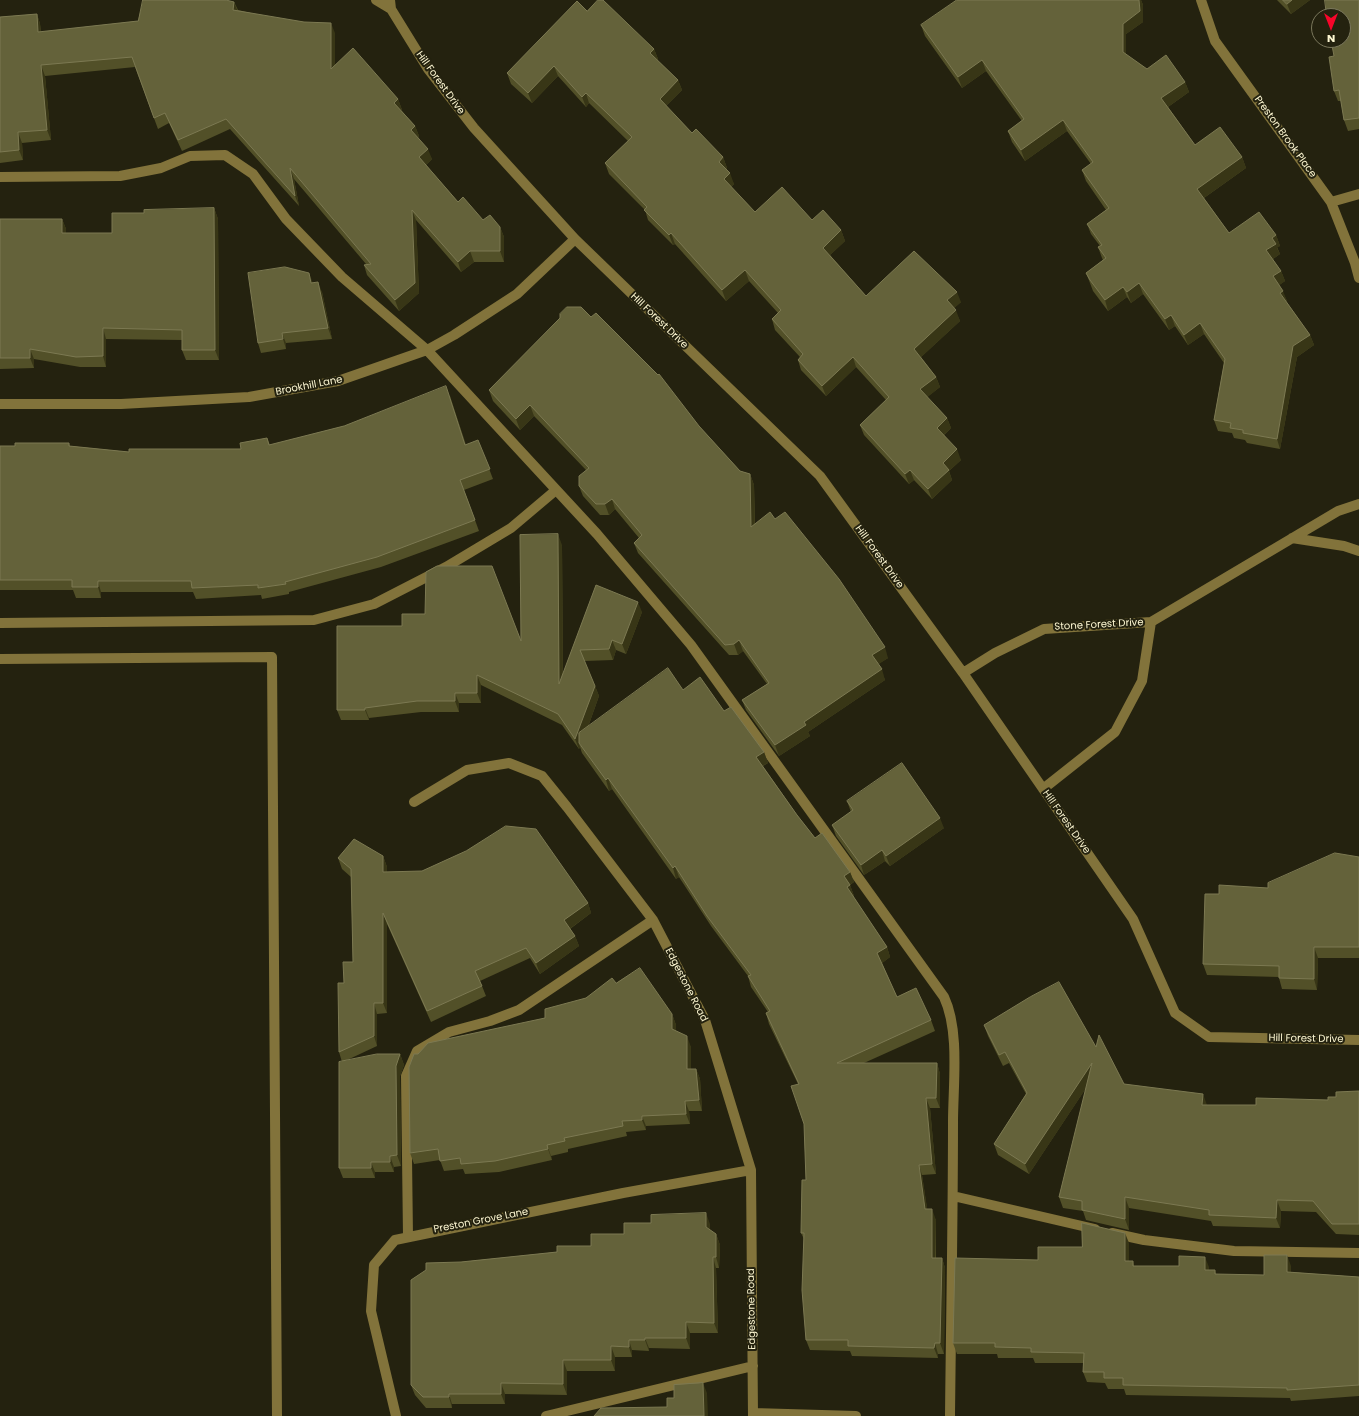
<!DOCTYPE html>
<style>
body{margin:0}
#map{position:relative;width:1359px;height:1416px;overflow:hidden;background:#24220f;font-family:Poppins,sans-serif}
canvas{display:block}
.north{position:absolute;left:1311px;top:8px;width:40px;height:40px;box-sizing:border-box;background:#24220f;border:1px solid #7b785d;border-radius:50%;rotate:180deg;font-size:11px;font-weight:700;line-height:16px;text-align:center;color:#fef8d3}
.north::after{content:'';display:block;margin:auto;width:14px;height:18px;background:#f8052a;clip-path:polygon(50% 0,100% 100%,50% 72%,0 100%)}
</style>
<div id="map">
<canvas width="1359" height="1416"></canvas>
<div class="north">N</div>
</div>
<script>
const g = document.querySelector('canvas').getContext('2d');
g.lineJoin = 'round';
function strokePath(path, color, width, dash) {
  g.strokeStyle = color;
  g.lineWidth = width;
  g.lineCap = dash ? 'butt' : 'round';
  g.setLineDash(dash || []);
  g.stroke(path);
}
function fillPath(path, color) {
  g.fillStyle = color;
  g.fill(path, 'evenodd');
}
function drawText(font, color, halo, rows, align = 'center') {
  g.font = font + ' Poppins,sans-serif';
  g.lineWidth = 4;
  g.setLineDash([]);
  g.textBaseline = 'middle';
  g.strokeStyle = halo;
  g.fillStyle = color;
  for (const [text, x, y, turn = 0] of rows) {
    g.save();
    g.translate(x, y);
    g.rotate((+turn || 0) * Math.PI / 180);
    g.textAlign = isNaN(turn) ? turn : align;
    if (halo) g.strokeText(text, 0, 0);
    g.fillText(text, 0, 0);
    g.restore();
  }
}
strokePath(new Path2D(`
 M376,0L391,9
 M390,0L391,9L428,69L474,128L575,239L820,476L963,673L1133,919L1175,1013L1209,1037L1359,1040
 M1201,0L1215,41L1331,202L1355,263L1359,278
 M0,177L120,176L161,168L190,156L225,155L253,174L286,219L342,277L427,350L597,534L691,645L944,997C960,1031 953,1085 953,1122C953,1220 951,1318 950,1416
 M1331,202L1359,194
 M0,404H121L249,397L338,381L427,350L454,335L517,294L575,239
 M1292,538L1344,546L1359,551
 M0,623L314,620L374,604L446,567L511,528L556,490
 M0,659L272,657L277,1416
 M963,673L995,653L1044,629L1151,622L1338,511L1359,504
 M1043,789L1115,732L1142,681L1151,622
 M414,802L467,770L509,763L542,776L567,807L653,920L705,1020L751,1170L753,1416
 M953,1196L1095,1229
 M1112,1233L1144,1240L1234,1251L1359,1253
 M408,1237L406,1076L417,1051L449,1032L490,1021L519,1010L653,920
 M753,1413L856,1416
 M396,1416L371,1311L374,1265L395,1240L623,1193L751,1170
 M546,1416L753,1366`), '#82733b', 10);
fillPath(new Path2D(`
 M957,0H1141L1143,5V22L1126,34V55L1147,69L1185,82L1189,92L1168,107L1195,145L1242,157L1246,168L1204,198L1229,233L1276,235L1280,246L1277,247L1280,254L1273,259L1281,271L1285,281L1279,285L1287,301H1286L1310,335L1314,345L1297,357L1280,449L1247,443L1245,440L1234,438L1232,433L1218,431L1214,420L1224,363L1204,334L1188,345L1175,326L1169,330L1143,294L1131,303L1127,297L1108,311L1093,291L1090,283L1086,273L1103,260L1102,258L1098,247L1100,246L1091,234L1087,224L1106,210L1086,181L1082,170L1091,164L1067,131L1025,161L1012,142L1008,131L1022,121L986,71L962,88L925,36L921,25Z
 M1277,0H1310L1291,14Z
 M1359,0V129L1348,131L1344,120L1341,101H1338L1334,91V56Z
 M234,2L238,10L335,33V65L398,99L402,110H401L415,126L419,136L418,137L432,159L426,165L458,202L483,220L500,227L504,237V262H474L461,272L416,220L419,293L399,311L367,275L364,265L366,264L294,179L299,206L230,129L182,151L169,123L158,129L135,67L45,76L51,140L22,143L23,160L0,163V17L37,14L40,24L41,32L138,21Z
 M587,11L654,49L658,59L657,60L678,80L682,90L666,106L692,133L723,157L727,168L726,169L734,184L731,187L755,212L812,220L841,230L845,241L830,255L866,296L961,302L954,308L960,321L921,357L936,377L940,387L927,397L947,418L951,428L944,435L961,460L949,471L952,480L932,499L914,480L909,484L864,435L860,425L886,400L856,367L826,396L801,370L798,360L800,357L775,330L772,319L778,313L749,281L726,301L675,244L673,245L648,220L645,210L609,174L605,163L628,141L589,103L586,107L558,76L532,103L511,84L507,73Z
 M214,208L218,219L219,360H186L182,350V340L106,339V367H80L34,359V368L0,369V219H62L66,229V233H112L144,213Z
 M313,283L322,292L332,339L286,343V349L261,353L258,343Z
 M489,390L699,426L740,471L750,474L754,485L755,524L888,658L878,664L885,680L808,732L810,736L779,756L746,710L742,700L767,684L743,651L738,655H729L638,553L634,543L639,538L615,509L609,515H600L583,496L579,486L586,470L534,416L520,430L493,401Z
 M450,396L466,445L478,440L493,479L464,490L479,531L381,567L289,592V594L262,599L261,595L196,599L193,592H101V598H76L73,590H0V446H15L69,443L70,446L129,452L241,449L267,438L270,445L344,426Z
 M562,545L563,675L596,585L642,612L626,654L616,650L613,660L584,661L595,686L599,696L588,727L683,690L724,711L764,752L768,763L763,766L797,815L815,838L850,872L854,882L850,885L854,896H853L887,947L890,957L882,963L897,997L931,1020L935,1031L864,1063H937L940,1074V1108H930L936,1174L922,1175L927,1209L936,1220V1258H942L945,1268L944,1354H938V1358L852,1356L850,1351L810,1350L806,1340L804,1239L801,1233L806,1180L804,1124L798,1084L769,1024L766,1013L768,1012L751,987L748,976L711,926L679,877L676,879L612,789L609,791L582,753L580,747L579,749L562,725L481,685V703H459V712H421L369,718V720H341L337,710L521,641Z
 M847,801L944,828L890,866L885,861L864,875L836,836L832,825L851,812Z
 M383,856L387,867V872L588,903L591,913L570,929L575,936L579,946L540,974L530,958L480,981L486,996L431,1022L387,924V1013L377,1014V1046L345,1061L400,1054L404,1065L400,1076L401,1166L394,1167V1172H375V1178H343L339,1168L342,1062L339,1052L344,983L353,962L351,877L342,869L338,858Z
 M1359,857V958H1318L1317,990L1282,989L1279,978V977L1207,975L1203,964L1219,894L1268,888Z
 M616,983L672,1014L676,1025V1031L691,1047V1069H696L700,1079L702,1111H689L690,1124L646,1126V1130L626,1132L627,1136L568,1149V1152L551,1156L552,1160L499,1172L465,1174L463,1169L444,1171L440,1160L414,1164L410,1153L418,1054L545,1018Z
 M984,1025L1096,1047L1124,1084L1207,1105H1256L1328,1100L1336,1097L1359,1091V1235L1336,1234L1316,1212L1281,1211L1280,1228L1213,1226L1211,1221L1129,1208V1230L1086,1220L1083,1211L1063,1208L1059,1197L1086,1088L1029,1174L998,1155L994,1144L1026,1094L1009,1063L1003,1066L988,1036Z
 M710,1224V1230L716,1234L720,1245L719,1268H716L718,1333H690V1349L649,1348V1351L632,1350V1357H615V1371H567V1395L505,1394V1404H452V1408H426L415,1395L411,1385L461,1262L557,1252L591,1246L624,1234Z
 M1129,1243V1261H1133L1134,1266L1209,1267V1270H1215L1216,1274L1264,1275L1291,1266V1272L1359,1277V1396L1291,1401L1290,1398L1126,1395L1124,1389H1108L1105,1383L1087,1382L1083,1372V1363H1035L1033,1358H998L997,1354H957L953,1343L1038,1260L1082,1247Z`), '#525028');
fillPath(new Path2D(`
 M1139,0H1141L1143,5V22L1126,34V62L1123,52V24Z
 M1292,0H1310L1291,14L1287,4Z
 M234,2L238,12L233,10Z
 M37,14L40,24L42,42L38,32Z
 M331,23L335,33V79L331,69Z
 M654,49L658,59L654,64L650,53Z
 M982,60L986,71L962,88L958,77Z
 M41,65L45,76L51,140L47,130Z
 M554,66L558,76L532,103L528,93Z
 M678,80L682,90L663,109L660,99Z
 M1185,82L1189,92L1165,109L1161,98Z
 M586,93L589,103L586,107L582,97Z
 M398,99L402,110L398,113L394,103Z
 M1063,120L1067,131L1025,161L1021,150Z
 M415,126L419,136L414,140L411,130Z
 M18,132L22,143L23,160L19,150Z
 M428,149L432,159L423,168L419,157Z
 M723,157L727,168L722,172L719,162Z
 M1242,157L1246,168L1201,200L1197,189Z
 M290,168L294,179L299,206L295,196Z
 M730,173L734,184L728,190L724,179Z
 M214,208L218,219L219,360L215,350Z
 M412,210L416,220L419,293L399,311L395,300Z
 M62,219L66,229V244L62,233Z
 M500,227L504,237V262L500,251Z
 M841,230L845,241L827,258L823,248Z
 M671,233L675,244L673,245L669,235Z
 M1276,235L1280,246L1277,248L1280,254L1270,261L1266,250L1272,238Z
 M470,251L474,262L461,272L458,262Z
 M745,270L749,281L726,301L722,290Z
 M1281,271L1285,281L1277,287L1273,276Z
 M309,273L313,283H311Z
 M318,282L322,292L332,339L328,328Z
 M1139,283L1143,294L1131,303L1127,292Z
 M1123,287L1127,297L1108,311L1105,300Z
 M1283,291L1287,301L1284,303L1280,293Z
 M957,292L961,302L951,311L947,300Z
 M956,310L960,321L918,360L914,349Z
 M1171,315L1175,326L1169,330L1165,319Z
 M1200,323L1204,334L1188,345L1184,335Z
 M103,328L106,339V367L103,356Z
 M282,333L286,343V349L283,339Z
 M1310,335L1314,345L1297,357L1280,449L1277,439L1293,346Z
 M30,349L34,359V368L30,358Z
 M853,357L856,367L826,396L822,386Z
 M936,377L940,387L924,400L920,389Z
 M446,386L450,396L469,456L465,445Z
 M530,405L534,416L520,430L516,419Z
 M947,418L951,428L940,438L937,428Z
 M957,449L961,460L949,471L952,480L932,499L928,489L943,463Z
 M910,470L914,480L909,484L905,474Z
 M750,474L754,485L755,537L751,527Z
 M612,499L615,509L609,515L605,504Z
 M558,534L562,545L563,695L559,684Z
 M98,581L101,592V598L98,587Z
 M638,602L642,612L626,654L622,644Z
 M612,640L616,650L613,660L609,649Z
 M739,640L743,651L738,655L734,644Z
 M885,647L888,658L876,666L872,655Z
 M882,669L885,680L808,732L810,736L779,756L775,745L804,722Z
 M477,675L481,685V703L477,693Z
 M595,686L599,696L581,746L579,743L580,747L579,749L575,739Z
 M455,693L459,703V712L455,701Z
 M365,708L369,718V720L365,710Z
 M764,752L768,763L760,767L756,757Z
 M608,778L612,789L609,791L606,780Z
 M940,818L944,828L890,866L886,856Z
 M882,850L885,861L864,875L861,865Z
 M383,856L387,867V883L383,872Z
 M675,866L679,877L676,879L673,868Z
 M850,872L854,882L848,886L844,876Z
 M850,885L854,896L851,898L847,887Z
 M588,903L591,913L568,930L564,920Z
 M383,913L387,924V1013L383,1003Z
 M575,936L579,946L540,974L536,963Z
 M887,947L890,957L881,964L877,953Z
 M1314,947L1318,958L1317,990L1314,979Z
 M374,1003L377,1014V1046L374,1036Z
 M672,1014L676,1025V1040L672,1029Z
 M687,1036L691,1047V1079L687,1069Z
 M400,1054L404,1065L400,1076L401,1166L397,1155L396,1066Z
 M937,1063L940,1074V1108L936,1098Z
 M1092,1063L1096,1073L1029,1174L1025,1164Z
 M696,1069L700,1079L702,1111L699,1100Z
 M1203,1094L1207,1105H1202Z
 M926,1098L930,1108L936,1174L932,1164Z
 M685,1101L689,1111L690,1124L686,1114Z
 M642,1116L646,1126V1130L642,1120Z
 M547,1145L551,1156L552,1160L548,1149Z
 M390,1156L394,1167V1172L390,1162Z
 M371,1162L375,1172V1178L371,1168Z
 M919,1165L922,1175L929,1220L925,1209Z
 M1125,1197L1129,1208V1230L1125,1219Z
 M1277,1200L1281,1211L1280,1228L1276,1218Z
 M932,1209L936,1220L935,1268L932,1258Z
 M706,1213L710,1224V1237L706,1227Z
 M1125,1233L1129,1243V1271L1125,1261Z
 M716,1234L720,1245L719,1268L716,1257Z
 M1287,1255L1291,1266V1283L1287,1272Z
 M713,1257L716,1268L718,1333L714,1323Z
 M1205,1257L1209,1267V1280L1205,1270Z
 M942,1258L945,1268L944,1354L940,1343Z
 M686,1322L690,1333V1349L686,1338Z
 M645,1338L649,1348V1351L645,1340Z
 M629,1340L632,1350V1357L629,1347Z
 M935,1343L938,1354V1358L934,1348Z
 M611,1346L615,1357V1371L611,1360Z
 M563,1360L567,1371V1395L563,1384Z
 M501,1383L505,1394V1404L501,1394Z
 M703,1383L707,1393L708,1416H704Z
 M449,1394L452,1404V1408L449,1397Z`), '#383616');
const building = new Path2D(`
 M143,0H226L234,2L233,10L304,22L331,23V69L353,48L398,99L394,103L415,126L411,130L428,149L419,157L458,202L463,197L483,220L490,215L500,227V251H470L458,262L412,210L415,283L395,300L364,265L371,264L290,168L295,196L226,119L178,140L165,113L154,118L132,57L41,65L47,130L18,132L19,150L0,152V17L37,14L38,32L138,21Z
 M598,0H603L654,49L650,53L678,80L660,99L692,133L696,129L723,157L719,162L730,173L724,179L755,212L782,187L812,220L823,210L841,230L823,248L866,296L914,251L957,292L947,300L956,310L914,349L936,377L920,389L947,418L937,428L957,449L943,463L949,470L928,489L910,470L905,474L860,425L889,397L853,357L822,386L798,360L803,354L772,319L781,310L745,270L722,290L671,233L669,235L644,210L647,207L605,163L632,137L586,93L582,97L554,66L528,93L507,73L577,1L587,11Z
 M957,0H1139L1140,11L1123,24V52L1147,69L1166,55L1185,82L1161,98L1195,145L1220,127L1242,157L1197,189L1229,233L1259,212L1276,235L1272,238L1276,244L1266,250L1281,271L1273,276L1283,291L1280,293L1310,335L1293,346L1277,439L1243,433V430L1230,428L1231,423L1214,420L1225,359L1200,323L1184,335L1171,315L1165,319L1139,283L1127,292L1123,287L1105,300L1090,280L1086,273L1106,258L1098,247L1102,245L1087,224L1109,208L1082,170L1093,162L1063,120L1021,150L1008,131L1024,119L982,60L958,77L921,25Z
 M1283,0H1292L1287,4Z
 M1325,0H1359V118L1344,120L1339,90L1334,91L1329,57L1334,56L1331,40H1343V16H1327Z
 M214,208L215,350H182V330L103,328V356L76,357L30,349V358H0V219H62V233H112V213H144V210Z
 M285,267L309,273L311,283L318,282L328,328L282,333L283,339L258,343L248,273Z
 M567,307H581L591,317L596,313L658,375L659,374L699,426L740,471L750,474L751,527L770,512L775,519L785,512L839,579L885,647L872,655L882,669L804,722L806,725L775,745L742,700L769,683L739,640L734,644L725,645L634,543L642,535L612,499L605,504H596L579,486V476L589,468L530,405L516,419L489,390L560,318V314Z
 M446,386L465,445L478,440L490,469L460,480L475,520L377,557L285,582L286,584L258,588V585L192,588L191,581H98V587H72V580H0V446H15V443H69V446L129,452V449H241L240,443L267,438L269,445L344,426Z
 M558,534L559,684L596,585L638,602L622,644L612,640L609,649L580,650L595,686L575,739L558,714L477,675V693H455V701H417L365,708V710H337V626H402V614H425L426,572L437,566H492L521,641L520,535Z
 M668,668L683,690L700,677L724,711L731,707L764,752L756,757L797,815L815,838L822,833L850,872L844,876L850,885L847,887L887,947L877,953L897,997L916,988L931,1020L837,1063H937L936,1098H926L932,1164L919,1165L925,1209H932V1258H942L940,1343H935L934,1348L848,1346V1340H806L802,1290L804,1233H801L802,1180H806L804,1124L791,1086L799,1084L766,1013L770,1011L748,976L751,975L707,916L675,866L673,868L608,778L606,780L579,743V733Z
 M902,763L940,818L886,856L882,850L861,865L832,825L853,810L847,801Z
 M506,826L536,829L588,903L564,920L575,936L536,963L526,948L475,971L482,986L427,1011L383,913V1003H374V1036L339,1052L338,983H344L343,962H353L351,869L338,858L354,839L383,856V872L422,871L466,851Z
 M1335,853L1359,857V947H1314V979L1279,978V966L1203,964L1205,894H1219V885L1268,888V883Z
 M640,968L672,1014V1029L687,1036V1069H696L699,1100L685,1101L686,1114L642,1116V1120L622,1121L623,1126L564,1138L565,1141L547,1145L548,1149L495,1161L461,1164L460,1158L440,1161L438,1149L410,1153L409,1067L414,1054H418L428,1043L545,1018V1009L586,998L612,978L616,983Z
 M1059,982L1096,1047L1099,1035L1124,1084L1203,1094L1202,1105H1256V1098L1328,1100V1097H1336V1092L1359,1091V1224H1332L1313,1201L1277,1200L1276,1218L1209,1215V1210L1125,1197V1219L1082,1210V1201L1059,1197L1092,1063L1025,1164L994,1144L1027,1093L1005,1052L999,1055L984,1025L1030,997Z
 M377,1054H400L396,1066L397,1155L390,1156V1162H371V1168H339V1062Z
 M706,1213V1227L716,1234V1257H713L714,1323L686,1322V1338H645V1340H629V1347L611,1346V1360H563V1384L501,1383V1394H449V1397H423L411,1385V1280L426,1270V1263L461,1262L557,1252V1246H591V1234H624V1223H651V1215Z
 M1082,1223L1125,1233V1261H1133V1266H1179V1256L1205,1257V1270H1215V1274L1264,1275V1255H1287V1272L1359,1277V1385L1287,1390V1388L1123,1385V1378H1104V1372H1083L1084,1353L1031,1352V1348L995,1347V1343H953L955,1258L1038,1260V1247H1082Z
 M703,1383L704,1416H594L601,1408L667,1407V1398H674V1385Z`);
fillPath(building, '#64623a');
strokePath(building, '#7c7952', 1);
drawText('10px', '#fef8d3', '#24220f', [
 ["Hill Forest Drive",440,83,54],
 ["Preston Brook Place",1285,137,54],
 ["Hill Forest Drive",659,321,44],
 ["Brookhill Lane",309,386,-11],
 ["Hill Forest Drive",879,557,54],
 ["Stone Forest Drive",1099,625,-3],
 ["Hill Forest Drive",1066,822,55],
 ["Edgestone Road",686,985,63],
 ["Hill Forest Drive",1306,1039,1],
 ["Preston Grove Lane",481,1221,-11],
 ["Edgestone Road",752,1309,-91]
]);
</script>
